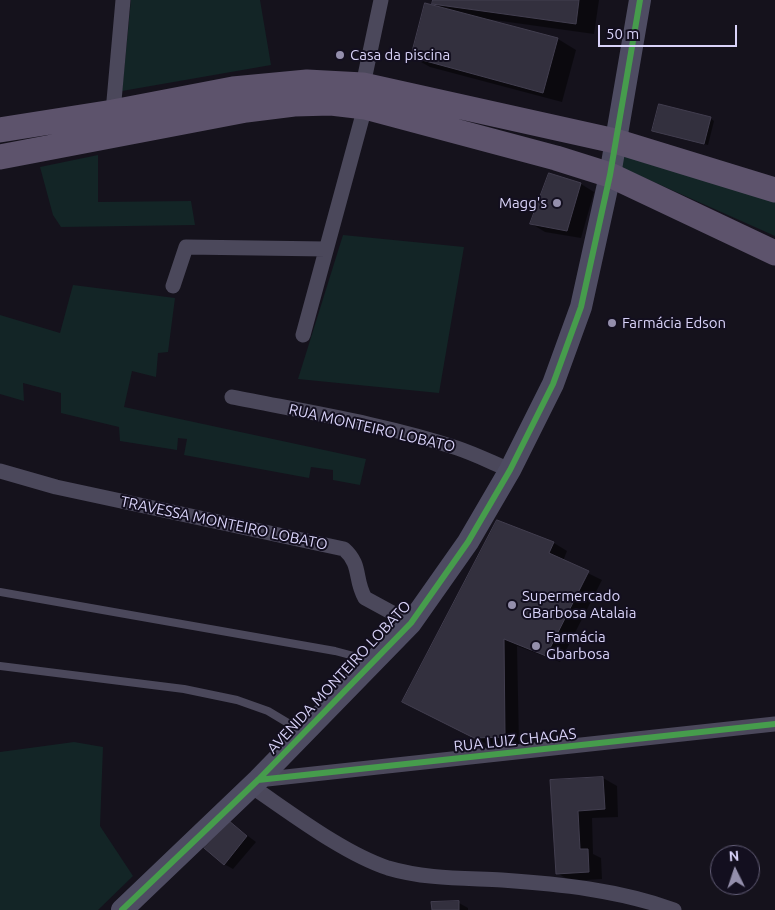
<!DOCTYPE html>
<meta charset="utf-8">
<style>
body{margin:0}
#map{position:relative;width:775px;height:910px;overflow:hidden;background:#15121c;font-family:Ubuntu,sans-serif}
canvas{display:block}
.north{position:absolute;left:710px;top:845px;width:50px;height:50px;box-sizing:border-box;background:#130f1f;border:1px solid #625d76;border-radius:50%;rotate:356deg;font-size:14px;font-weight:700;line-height:20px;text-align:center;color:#d9d3f9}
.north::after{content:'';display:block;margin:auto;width:18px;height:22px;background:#948fac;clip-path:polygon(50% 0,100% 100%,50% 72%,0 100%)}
.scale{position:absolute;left:598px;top:25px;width:139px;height:22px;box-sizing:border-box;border:2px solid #d9d3f9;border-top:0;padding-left:6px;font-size:15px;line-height:18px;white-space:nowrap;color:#d9d3f9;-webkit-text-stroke:4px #130f1f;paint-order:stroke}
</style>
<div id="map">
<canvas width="775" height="910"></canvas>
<div class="north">N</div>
<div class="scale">50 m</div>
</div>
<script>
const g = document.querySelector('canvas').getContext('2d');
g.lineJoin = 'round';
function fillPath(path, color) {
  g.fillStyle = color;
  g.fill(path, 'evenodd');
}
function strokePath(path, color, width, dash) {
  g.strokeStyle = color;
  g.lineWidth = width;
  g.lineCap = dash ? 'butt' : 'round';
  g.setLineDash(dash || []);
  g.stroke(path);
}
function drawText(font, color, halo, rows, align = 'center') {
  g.font = font + ' Ubuntu,sans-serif';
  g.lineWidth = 4;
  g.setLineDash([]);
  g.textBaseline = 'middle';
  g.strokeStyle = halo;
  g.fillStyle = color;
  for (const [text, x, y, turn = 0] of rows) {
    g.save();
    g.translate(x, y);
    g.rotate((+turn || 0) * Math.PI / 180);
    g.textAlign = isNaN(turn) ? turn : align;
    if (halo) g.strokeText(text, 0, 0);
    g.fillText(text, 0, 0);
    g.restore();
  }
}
fillPath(new Path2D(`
 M131,0H260L271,65L122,91Z
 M620,152L775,201V236L618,166Z
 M98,155V202L191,201L195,225L61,227L53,215L40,167Z
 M343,235L464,247L439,393L298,379Z
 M73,285L175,298L168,352L158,353L156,377L132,371L124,407L366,459L360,485L333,480V470L311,467L309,478L184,455L187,439L178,438L177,450L120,441L119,427L61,413V393L23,383L24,401L0,394V315L60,333Z
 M74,742L103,747L100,826L133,876L98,910H0V752Z`), '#132526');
fillPath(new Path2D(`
 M434,0H599L594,34L487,19V20L558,39L576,50L562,102L430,67L412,57L441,7L434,3Z
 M710,118L714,121L708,145L654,130Z
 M581,184L594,192L581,238L545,232L532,224Z
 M498,522L554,543L567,551L563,561L602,580L560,662L517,646L519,744L489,745L417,709Z
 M603,778L617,786L618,817L592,818L593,854L601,858L602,879L571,881L557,873L552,781Z
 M228,821L256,842L233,869L224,864Z
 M459,903L468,908V910H433Z`), '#0007');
const building = new Path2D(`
 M433,0H579L576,24L432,4Z
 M425,3L558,38L543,93L411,57Z
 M659,104L711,117L704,144L652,131Z
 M549,173L581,183L567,231L530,224Z
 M497,520L554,542L549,553L589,571L546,656L504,639L505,737L474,738L402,702Z
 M603,777L605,809L578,811L580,849H588L589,872L556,874L550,780Z
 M228,820L247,836L224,865L204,848Z
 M459,901V910H432L431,902Z`);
fillPath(building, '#33303e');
strokePath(building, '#423e4f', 1);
strokePath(new Path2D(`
 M0,592L335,651L369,660
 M0,666L184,689L237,700L268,711L303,732`), '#4b485b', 8);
strokePath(new Path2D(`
 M363,85L381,0
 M113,112L123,0
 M173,286L186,247L326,249
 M303,335L365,107
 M232,397C307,412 384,424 457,448C475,454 493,463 510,470
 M0,471L56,487L344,549C362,565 354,579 365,598L411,623
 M258,780L775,724
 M251,786C291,813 343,853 388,868C425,879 464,878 502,880C560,884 618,890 674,910`), '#4b485b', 15);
strokePath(new Path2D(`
 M122,910L258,780L411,623L468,542L510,470L553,384L581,307L610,175L640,0`), '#4e4c62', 22);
strokePath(new Path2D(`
 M0,130L113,112L233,89L307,82L363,85L615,141L775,190
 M0,157L246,110L294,104L331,103L365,107L556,158L610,175L775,253`), '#5d536c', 25);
strokePath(new Path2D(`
 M258,780L775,724
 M122,910L258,780L411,623L468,542L510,470L553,384L581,307L610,175L640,0`), '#469c4c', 6);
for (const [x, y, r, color] of [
 [340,55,5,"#948fac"],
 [557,203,5,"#948fac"],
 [612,323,5,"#948fac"],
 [512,605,5,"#948fac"],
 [536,646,5,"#948fac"]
]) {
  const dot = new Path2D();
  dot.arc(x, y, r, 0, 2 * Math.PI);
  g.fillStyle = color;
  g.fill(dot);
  strokePath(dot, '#130f1f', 2);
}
drawText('15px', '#d9d3f9', '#130f1f', [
 ["Casa da piscina",350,55],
 ["Magg's",547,203,"right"],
 ["Farmácia Edson",622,323],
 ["Supermercado",522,596],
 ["GBarbosa Atalaia",522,613],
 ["Farmácia",546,637],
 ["Gbarbosa",546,654]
], 'left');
drawText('15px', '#d9d3f9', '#130f1f', [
 ["RUA MONTEIRO LOBATO",372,428,13],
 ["TRAVESSA MONTEIRO LOBATO",224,523,12],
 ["AVENIDA MONTEIRO LOBATO",339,677,-47],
 ["RUA LUIZ CHAGAS",515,740,-6]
]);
</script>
